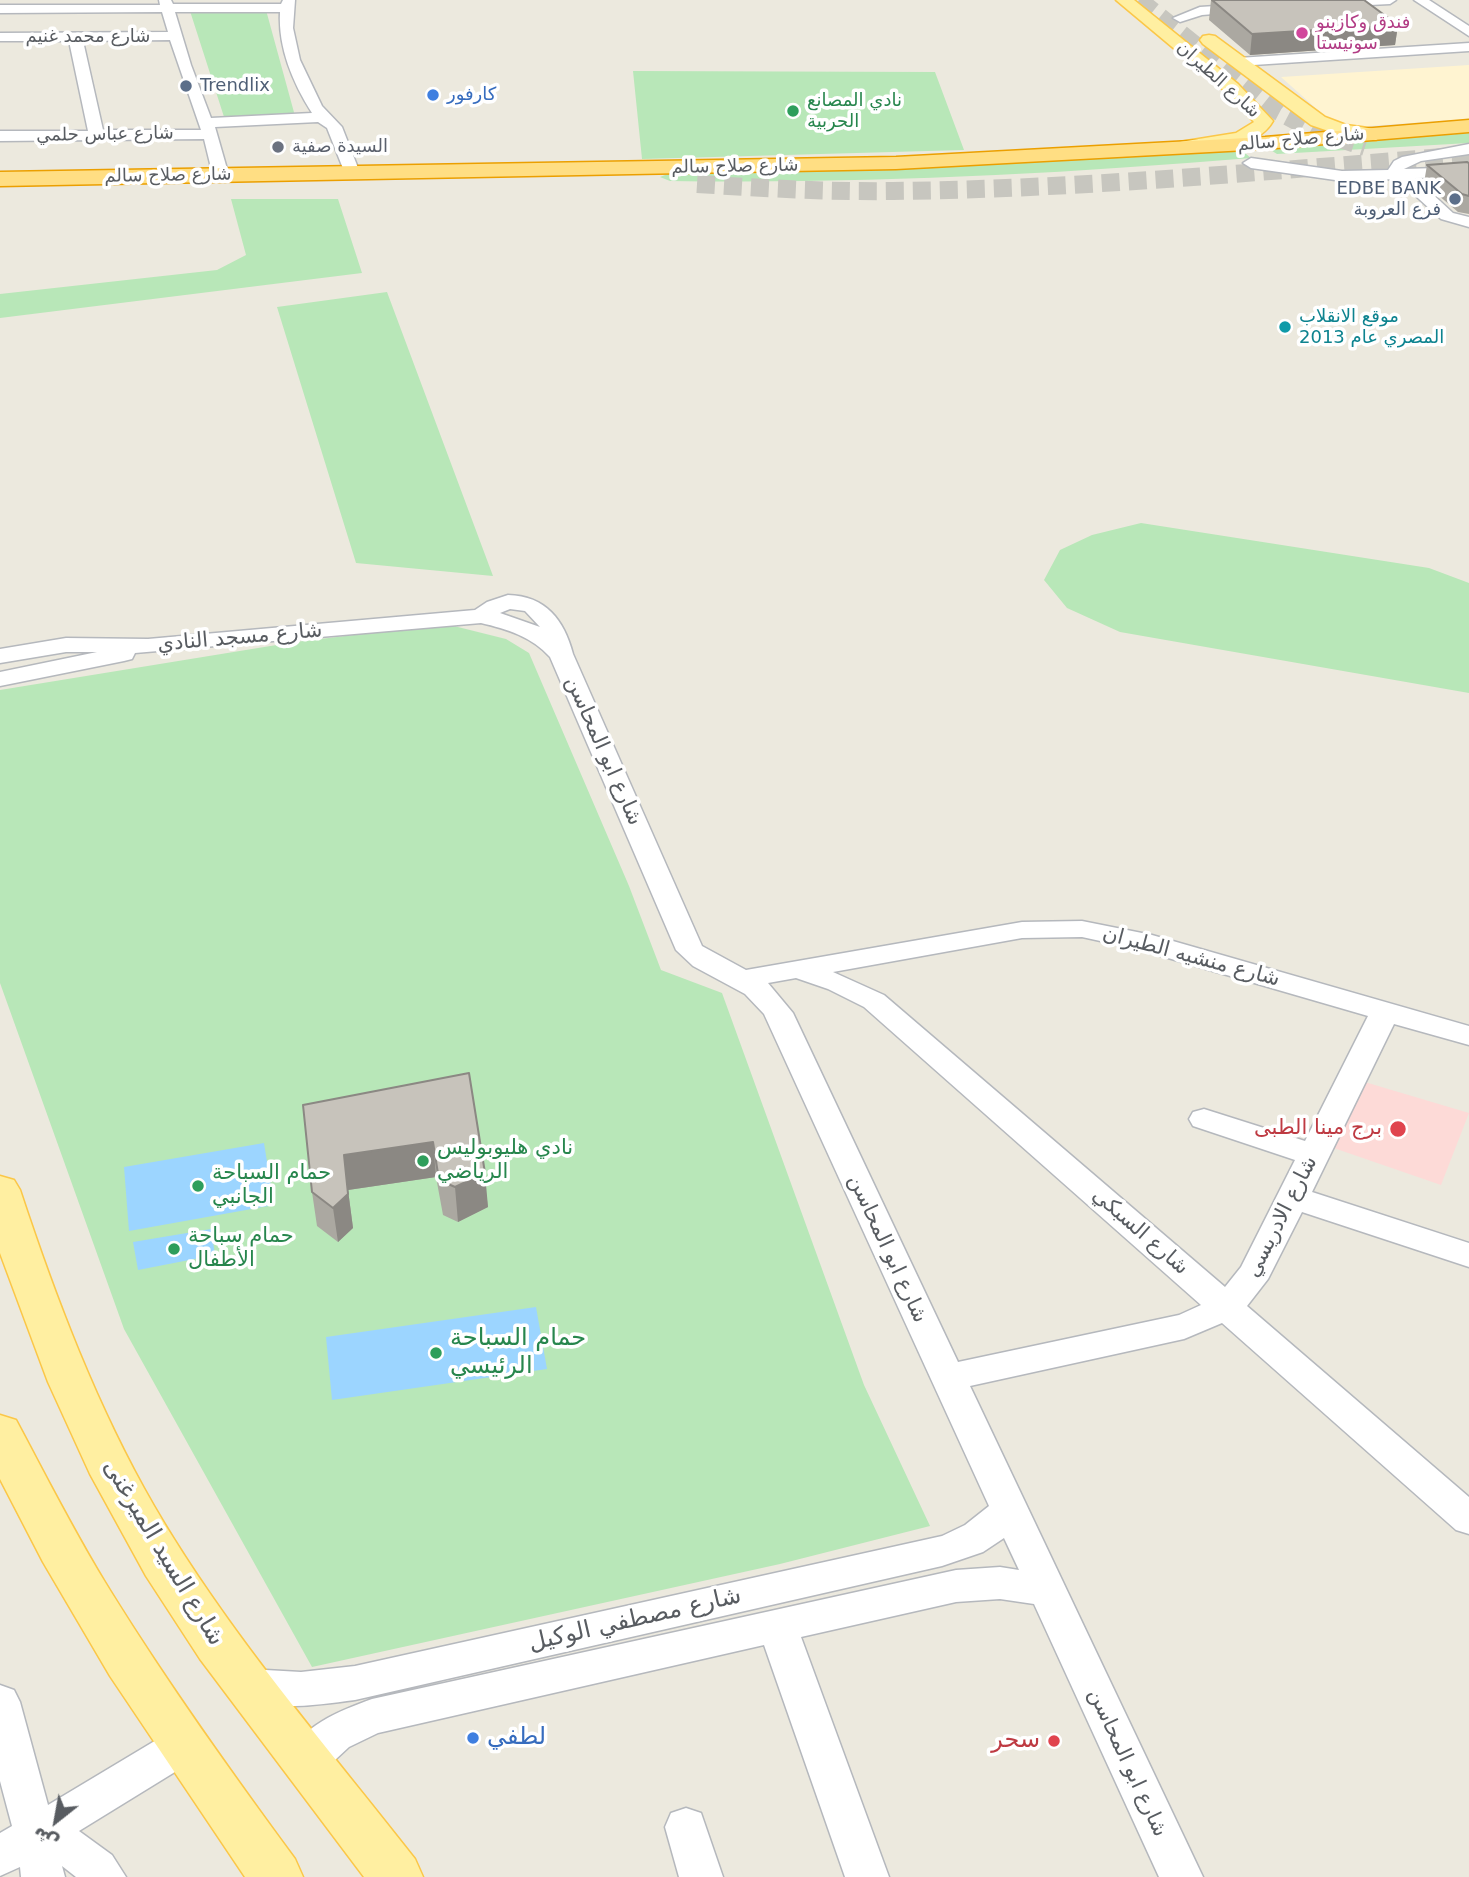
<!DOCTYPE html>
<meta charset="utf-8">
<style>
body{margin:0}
#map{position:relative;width:1469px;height:1877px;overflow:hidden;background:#ece9de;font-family:"DejaVu Sans","Noto Sans Arabic",sans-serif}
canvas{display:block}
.north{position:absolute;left:21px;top:1786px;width:70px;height:70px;-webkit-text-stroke:5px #fff;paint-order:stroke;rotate:211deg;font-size:19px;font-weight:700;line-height:28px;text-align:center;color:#585c61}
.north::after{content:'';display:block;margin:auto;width:24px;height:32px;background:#585c61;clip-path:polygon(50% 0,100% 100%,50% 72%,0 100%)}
</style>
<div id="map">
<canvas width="1469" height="1877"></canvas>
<div class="north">ش</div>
</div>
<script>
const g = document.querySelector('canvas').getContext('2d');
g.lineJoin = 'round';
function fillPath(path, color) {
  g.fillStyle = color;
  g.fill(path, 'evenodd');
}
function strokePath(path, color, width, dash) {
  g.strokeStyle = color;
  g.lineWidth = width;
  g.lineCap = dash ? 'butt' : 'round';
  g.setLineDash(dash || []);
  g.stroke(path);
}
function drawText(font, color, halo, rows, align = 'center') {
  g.font = font + ' "DejaVu Sans","Noto Sans Arabic",sans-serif';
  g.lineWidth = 7;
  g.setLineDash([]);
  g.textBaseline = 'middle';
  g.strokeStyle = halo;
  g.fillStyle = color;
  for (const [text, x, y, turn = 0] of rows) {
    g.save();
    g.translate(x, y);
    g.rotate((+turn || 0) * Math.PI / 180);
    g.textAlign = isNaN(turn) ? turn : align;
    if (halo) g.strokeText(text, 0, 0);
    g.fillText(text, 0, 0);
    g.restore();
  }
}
fillPath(new Path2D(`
 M1469,65V119L1338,128L1281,77Z`), '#fff4d1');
fillPath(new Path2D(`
 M1358,1080L1469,1113L1441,1185L1325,1145Z`), '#fddad7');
fillPath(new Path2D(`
 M266,10L295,116L225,120L190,11Z
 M633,71L935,72L964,150L642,159Z
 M1469,133V143L1277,154L1269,149Z
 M1240,149L1251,158C1058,174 864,184 670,181L660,177L670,173L996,163Z
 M231,199H338L362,273L0,318V294L217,270L246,255Z
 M387,292L493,576L356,563L277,307Z
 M1141,523L1429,568L1469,583V693L1120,632L1067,608L1044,580L1060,550L1092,535Z
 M446,624L506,639L529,653L629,886L661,970L722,993L864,1385L930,1526L780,1564L312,1667L124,1329L0,983V690L295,642Z`), '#b8e7b8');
fillPath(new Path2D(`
 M264,1143L274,1205L129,1231L124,1167Z
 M211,1229L215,1255L138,1270L133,1242Z
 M536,1307L547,1369L332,1400L326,1337Z`), '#9cd5ff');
strokePath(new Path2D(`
 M1139,0L1279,112L1315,131L1365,147
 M697,184C762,188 827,192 893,191C1085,189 1277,170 1469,155`), '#c7c6bf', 18, [18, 9]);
const minor = new Path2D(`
 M159,0H171L173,4H281L283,0H295L293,28L300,60L322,106L342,127L360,173L358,176H346L327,128L318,122L215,127L229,176L221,181L213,176L204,139L0,141V131H88L69,41H0V33L168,32L162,12L0,13V5H160ZM175,12H280C278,48 293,83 312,113L211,118L191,65ZM170,40L201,130H103L83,41Z
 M1324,0H1396L1390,4L1329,7L1322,3Z
 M1414,0H1429L1469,26V36Z
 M1246,4L1251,5V11L1202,15L1180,22L1173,18L1200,7Z
 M1469,43V51L1238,66L1231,62L1238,58Z
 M1469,144V154L1421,161L1404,169L1469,167V177L1415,178L1453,213L1469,217V227L1441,219L1397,179L1342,181L1251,168L1243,163L1251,158L1342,171L1388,170L1394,161L1402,157Z
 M508,595C546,596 564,620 573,654L702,946L746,970L1022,922L1082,921L1152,935L1469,1026V1045L1394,1024L1312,1192L1469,1243V1267L1302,1212L1268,1279L1247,1306L1469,1497V1534L1456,1530L1222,1323L1184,1339L970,1386L1203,1877H1159L1034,1604L1000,1599L956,1602L801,1637L889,1877H845L764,1645L378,1733L349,1747L321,1773L306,1778L291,1773L285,1760C301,1726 339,1711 372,1699L956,1570L1000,1567L1019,1570L1004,1538L983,1552L942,1566L355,1700C316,1705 272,1712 234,1698L228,1686L234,1674L248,1669L301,1672L355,1666L942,1536L965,1525L989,1506L764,1014L745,994L693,966L676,950L550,657C532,637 507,629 481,623L135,653L132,659L124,661L0,686V672L97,652H66L0,663V649L66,638L148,639L475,610L487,602ZM510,609L525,611L540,627L500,613ZM1082,937L1137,949L1368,1016L1305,1141L1204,1109L1193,1112L1189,1119L1193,1126L1295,1160L1241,1267L1225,1287L884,995L833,972L1022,938ZM796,978L828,989L864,1007L1201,1305L1179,1315L958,1362L793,1013L768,983Z
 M0,1685L14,1690L20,1702L48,1805L168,1733L182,1728L196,1733L202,1746L196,1759L79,1831L112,1855L126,1877H76L62,1866L65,1877H21L20,1867L0,1876V1833L12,1826L0,1781Z
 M686,1808L701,1813L723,1877H679L665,1827L671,1813Z`);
const major = new Path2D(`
 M1116,0H1134L1238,84L1273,121C1257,149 1216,148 1187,152L1180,150L1177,146L1180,142L1236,133L1254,122L1226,92Z
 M1209,35L1215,36L1325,117L1346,125L1383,130L1385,134L1376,140L1343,136L1311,125L1203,44L1200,40L1203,36Z
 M0,1176L14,1180L20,1190C56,1299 97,1407 154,1506C228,1633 325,1744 415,1859L423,1877H364L200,1659L146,1576L90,1474L48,1382L0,1253Z
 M0,1415L16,1420C47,1478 76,1536 111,1592C168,1684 231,1772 295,1859L303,1877H245L110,1676L43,1562L0,1479Z`);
const highway = new Path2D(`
 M1469,120V132L1265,149L896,169L0,186V172L896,157L1265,137Z`);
strokePath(minor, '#b5b8bd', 3);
strokePath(major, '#fbc748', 3);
strokePath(highway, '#eb9f00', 3);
fillPath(minor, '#fff');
fillPath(major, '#ffefa1');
fillPath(highway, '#ffde83');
fillPath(new Path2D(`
 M1211,0L1398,25L1395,45L1250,55L1209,20Z
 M1469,163V214L1458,212L1424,183L1427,165Z
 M469,1073L488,1207L458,1222L443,1215L436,1177L348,1190L353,1228L338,1242L317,1226L312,1192Z`), '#aba8a1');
fillPath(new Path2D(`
 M1398,25L1395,45L1250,55L1252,34Z
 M433,1142L436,1177L348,1190L353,1228L338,1242L333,1208L344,1155Z
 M485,1173L488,1207L458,1222L455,1187Z`), '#8b8883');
const building = new Path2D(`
 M1212,0H1364L1398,25L1252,34Z
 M1467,162L1469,163V196L1462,194L1427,165Z
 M469,1073L485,1173L455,1187L439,1180L433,1142L344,1155L348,1194L333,1208L312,1192L303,1105Z`);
fillPath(building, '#c7c3bb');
strokePath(building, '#8b8883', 2);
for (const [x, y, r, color] of [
 [1302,33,7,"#d1479c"],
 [186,86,7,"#5c6f8a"],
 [433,95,7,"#3f7fe0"],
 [793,111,7,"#2e9e5b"],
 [278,147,7,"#6b7280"],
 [1455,199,7,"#5c6f8a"],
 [1285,327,7,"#0f9aa8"],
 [1398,1129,9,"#e0444e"],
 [423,1161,7,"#2e9e5b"],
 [198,1186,7,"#2e9e5b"],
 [174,1249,7,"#2e9e5b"],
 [436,1353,7,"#2e9e5b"],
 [473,1738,7,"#3f7fe0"],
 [1054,1741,7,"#e0444e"]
]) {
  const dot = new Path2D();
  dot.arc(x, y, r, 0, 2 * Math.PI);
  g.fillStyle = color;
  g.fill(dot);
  strokePath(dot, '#fff', 2.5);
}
drawText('18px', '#b23c85', '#fff', [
 ["فندق وكازينو",1316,23],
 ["سونيستا",1316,44]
], 'left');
drawText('18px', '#585c61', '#fff', [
 ["شارع محمد غنيم",88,37],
 ["شارع الطيران",1218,80,42],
 ["شارع عباس حلمي",105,135,-1],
 ["شارع صلاح سالم",1301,140,-5],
 ["شارع صلاح سالم",735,167,-1],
 ["شارع صلاح سالم",168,176,-1]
]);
drawText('18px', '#4e5e75', '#fff', [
 ["Trendlix",200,86],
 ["EDBE BANK",1441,189,"right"],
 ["فرع العروبة",1441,210,"right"]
], 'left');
drawText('18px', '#366cbe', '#fff', [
 ["كارفور",447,95]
], 'left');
drawText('18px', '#27864d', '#fff', [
 ["نادي المصانع",807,101],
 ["الحربية",807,122]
], 'left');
drawText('18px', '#5b616d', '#fff', [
 ["السيدة صفية",292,147]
], 'left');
drawText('18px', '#0d838f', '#fff', [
 ["موقع الانقلاب",1299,317],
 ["المصري عام 2013",1299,338]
], 'left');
drawText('21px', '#585c61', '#fff', [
 ["شارع مسجد النادي",240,638,-5],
 ["شارع ابو المحاسن",603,751,66],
 ["شارع منشيه الطيران",1191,957,15],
 ["شارع الادريسي",1282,1217,-63],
 ["شارع السبكي",1140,1232,41],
 ["شارع ابو المحاسن",887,1249,65],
 ["شارع ابو المحاسن",1127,1763,65]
]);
drawText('21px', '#be3a42', '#fff', [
 ["برج مينا الطبى",1382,1129]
], 'right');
drawText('21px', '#27864d', '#fff', [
 ["نادي هليوبوليس",437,1149],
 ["الرياضي",437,1173],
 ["حمام السباحة",212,1174],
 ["الجانبي",212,1198],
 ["حمام سباحة",188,1237],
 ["الأطفال",188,1261]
], 'left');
drawText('24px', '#27864d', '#fff', [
 ["حمام السباحة",450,1339],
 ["الرئيسي",450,1367]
], 'left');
drawText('24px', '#585c61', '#fff', [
 ["شارع السيد الميرغنى",163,1553,59],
 ["شارع مصطفي الوكيل",635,1620,-13]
]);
drawText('24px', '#366cbe', '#fff', [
 ["لطفي",487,1738]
], 'left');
drawText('24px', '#be3a42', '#fff', [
 ["سحر",1040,1741]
], 'right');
</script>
